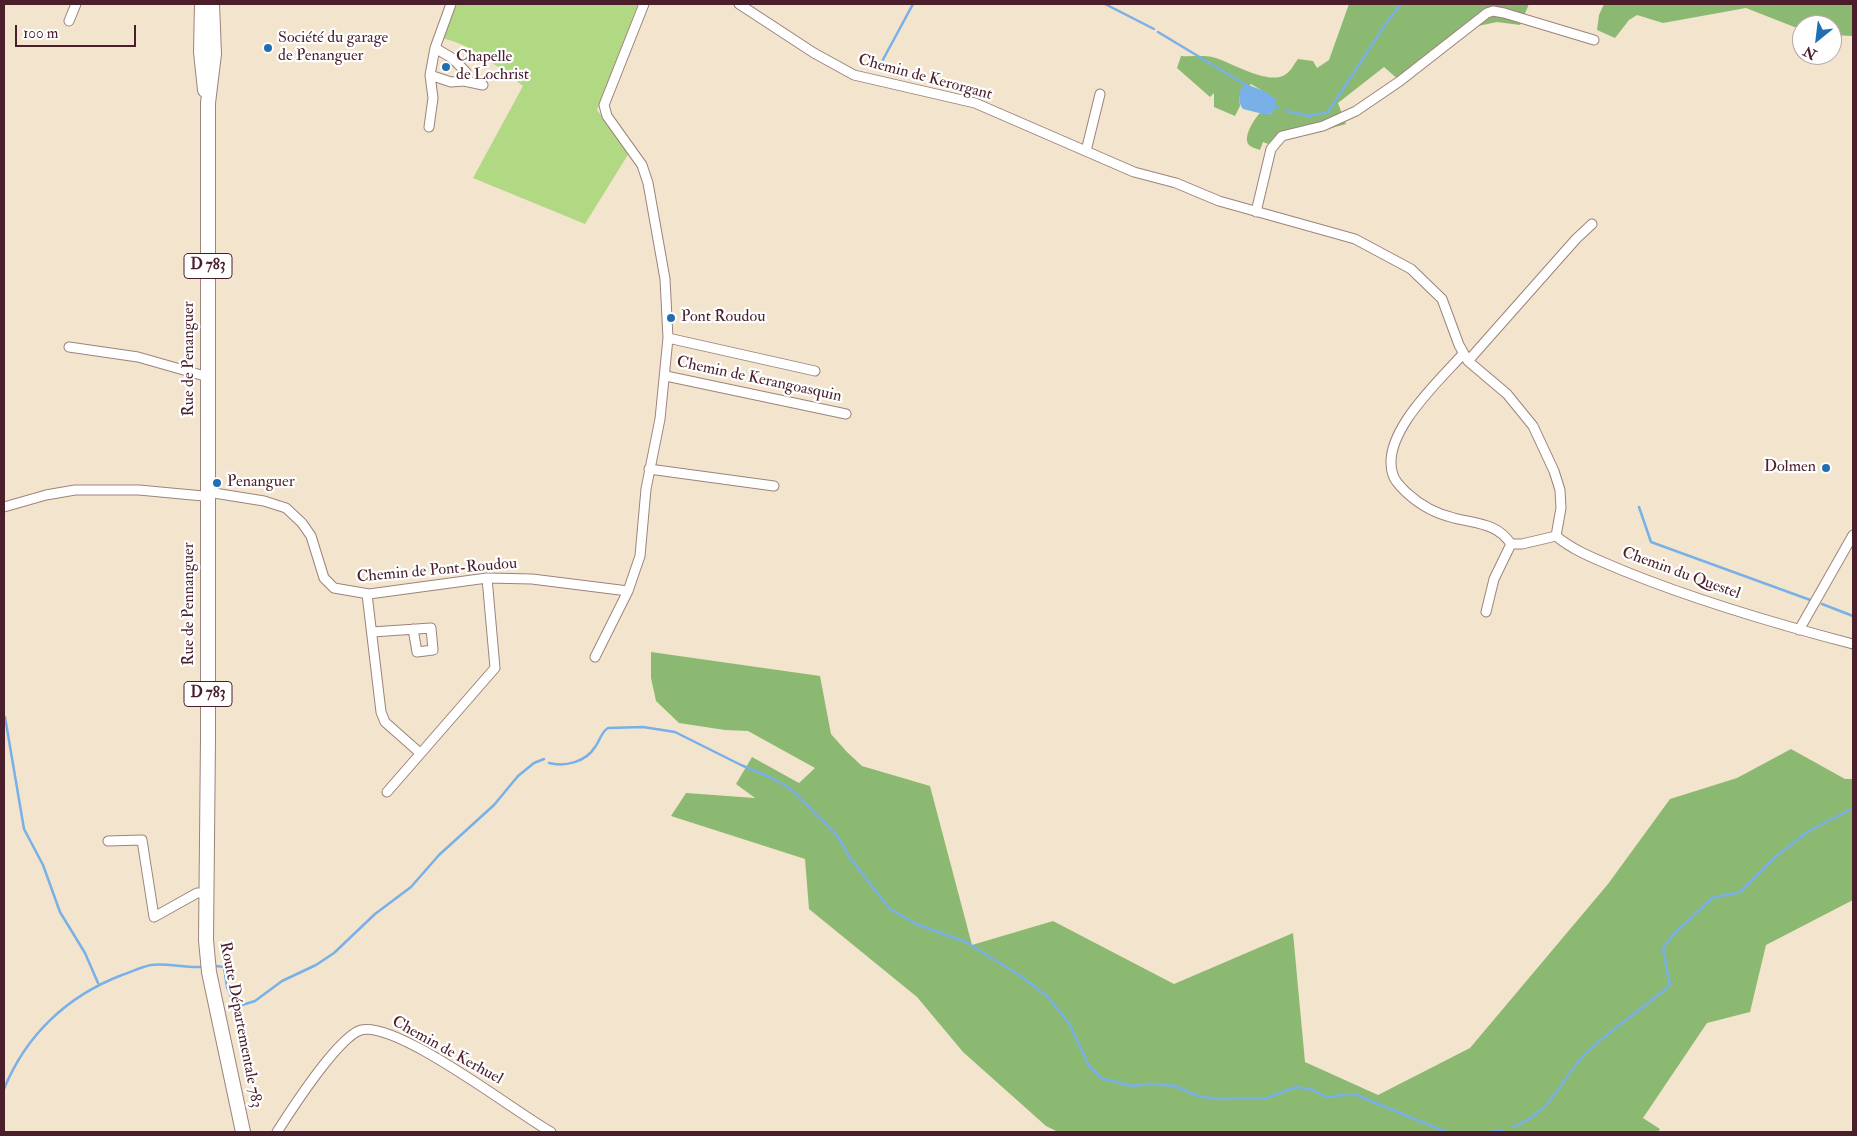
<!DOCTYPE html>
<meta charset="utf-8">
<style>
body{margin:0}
#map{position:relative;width:1857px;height:1136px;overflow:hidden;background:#f3e5cd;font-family:"IM FELL Double Pica",serif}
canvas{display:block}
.frame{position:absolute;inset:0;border:5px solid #4a1f2b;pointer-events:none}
.north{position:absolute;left:1792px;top:15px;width:50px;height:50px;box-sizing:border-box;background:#fff;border:1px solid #b7a5aa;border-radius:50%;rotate:209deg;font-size:14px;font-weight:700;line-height:20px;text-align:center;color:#4a1f2b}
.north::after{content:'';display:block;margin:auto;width:18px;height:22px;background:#1f6fb2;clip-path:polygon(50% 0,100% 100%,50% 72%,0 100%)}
.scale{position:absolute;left:15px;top:25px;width:121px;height:22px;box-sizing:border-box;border:2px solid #4a1f2b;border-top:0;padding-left:6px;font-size:15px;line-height:18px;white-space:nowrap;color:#4a1f2b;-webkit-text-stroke:4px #fff;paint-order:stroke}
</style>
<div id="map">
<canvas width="1857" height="1136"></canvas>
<div class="frame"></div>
<div class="north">N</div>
<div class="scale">100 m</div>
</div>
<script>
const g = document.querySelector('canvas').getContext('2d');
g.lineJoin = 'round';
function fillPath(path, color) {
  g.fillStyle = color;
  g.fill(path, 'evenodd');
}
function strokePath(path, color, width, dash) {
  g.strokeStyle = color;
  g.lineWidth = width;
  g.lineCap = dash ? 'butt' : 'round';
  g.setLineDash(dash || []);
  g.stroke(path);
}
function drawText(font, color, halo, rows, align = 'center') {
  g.font = font + ' "IM FELL Double Pica",serif';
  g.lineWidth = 4.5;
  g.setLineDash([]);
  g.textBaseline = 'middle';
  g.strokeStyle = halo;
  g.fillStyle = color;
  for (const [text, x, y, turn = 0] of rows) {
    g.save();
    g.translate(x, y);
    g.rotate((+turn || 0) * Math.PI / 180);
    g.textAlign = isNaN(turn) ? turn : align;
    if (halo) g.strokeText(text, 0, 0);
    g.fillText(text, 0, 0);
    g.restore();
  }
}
fillPath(new Path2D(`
 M457,4H638L597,110L629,153L585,224L473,178L523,86C496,66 475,46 442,38Z`), '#b1d983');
fillPath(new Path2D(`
 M1349,4H1529L1520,25L1497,22L1459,30L1400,81L1384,67L1338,103L1346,124L1310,134L1303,130L1279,135L1268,144L1263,142L1260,150C1257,149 1251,147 1249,145C1242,137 1255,118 1260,113L1271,114V96L1251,84L1239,97L1240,106L1235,116L1214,107V93L1210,97L1177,68L1181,56C1191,57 1203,55 1212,57C1230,61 1269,87 1286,74C1291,71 1294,64 1298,59L1313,61L1317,68L1329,60Z
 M1604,4H1853V36L1832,35V25H1802V30L1746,8L1663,23L1637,15L1629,20L1615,38L1597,30L1599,15Z
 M651,652L820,676L831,734L847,752L862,766L930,786L972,945L1053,921L1174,984L1293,933L1305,1062L1378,1095L1470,1048L1608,884L1670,799L1737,778L1791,749L1845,779H1853V900L1766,945L1750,1012L1707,1023L1643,1118L1660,1129L1658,1132H1058L1046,1126L963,1052L917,997L809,909L805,859L671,816L686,793L755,798L736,784L752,757L799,783L815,768L748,731L725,730L679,723L656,701L651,678Z`), '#8cb971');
fillPath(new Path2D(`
 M1246,84L1264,91L1276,99L1274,112L1267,115L1243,109C1237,102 1238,89 1246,84Z`), '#78b0e7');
strokePath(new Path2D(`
 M1105,4L1154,29
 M1158,32L1246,85
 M879,67L913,4
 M1273,104L1279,108
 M1287,111L1309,116L1328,112L1387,22L1401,4
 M1639,507L1651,542L1813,601
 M1822,604L1853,616
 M5,717L24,829L43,865L60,912L85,953L98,983
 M549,763C565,767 586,762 595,747C600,741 601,732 608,728L643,727L675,732L741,765L774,779L792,790L836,834L850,858L890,909L916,924L966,942L1022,977L1046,995L1069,1023L1089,1066L1101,1078L1131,1086L1150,1084L1175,1086L1198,1096L1218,1099L1267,1098L1296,1087L1313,1090L1326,1097L1354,1094L1446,1132
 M216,966L224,967L227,987L233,1001L242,1005L255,1001L282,981L316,965L334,953L375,914L411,887L439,855L494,805L518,776L534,763L544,759
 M4,1089C26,1035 67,996 122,975C131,972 141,967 151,965C167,963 185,968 201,967
 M1512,1127C1554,1112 1559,1081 1586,1053C1612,1028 1643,1009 1670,985L1663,949L1672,936L1712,898L1740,892L1773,859L1807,832L1853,808
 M1468,1132H1475
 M1491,1132L1503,1130`), '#78b0e7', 2.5);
const street = new Path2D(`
 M739,4L814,53L854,75L975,103L1134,172L1176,183L1219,201L1355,239L1411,269L1442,299L1459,345L1468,361L1507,394L1533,426L1554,471L1560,490L1561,508L1556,536
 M69,21L76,4
 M435,48L452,58L466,72L464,81L451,82L430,75L435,48L451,4
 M464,81L483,85
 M429,127L433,98L430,75
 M1086,151L1100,94
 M1256,212L1271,149L1282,136L1323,126L1356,111L1400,81L1487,13L1493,11L1504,13L1594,40
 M668,338L815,371
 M69,347L138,357L208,377
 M1463,354C1440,380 1379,435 1393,475C1395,482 1402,488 1407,493C1420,505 1437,514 1454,518C1477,524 1497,523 1511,544
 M1468,361L1576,239L1592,224
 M666,376L846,414
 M649,469L774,486
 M4,507L46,495L75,490H139L203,496L214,493L264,501L286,508L302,523L311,536L324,578L334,588L369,594L487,578L532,579L628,591
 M1511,544H1522L1556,536C1575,552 1601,561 1624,571C1698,601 1776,624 1853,644
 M367,594L381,712L385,722L420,753
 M1486,612L1494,579L1511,544
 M1799,630L1853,535
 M372,632L431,628L433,650L417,652L413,629
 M595,657L628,591L640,556L646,489L660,419L668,338L665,279L648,183L642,165L607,116L604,105L644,4
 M387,792L495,668L487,578
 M108,841L142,840L154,917L197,893H205
 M277,1132C291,1110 338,1037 361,1030C398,1021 515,1112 551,1132`);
const primary = new Path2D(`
 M202,4L201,52L205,90
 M212,4L214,54L208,103V738L206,940L209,972L243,1132`);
strokePath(street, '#9e827c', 11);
strokePath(primary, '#9e827c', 16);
strokePath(street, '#fff', 9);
strokePath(primary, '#fff', 14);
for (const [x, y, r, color] of [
 [268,48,5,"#1f6fb2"],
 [446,67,5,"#1f6fb2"],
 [671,318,5,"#1f6fb2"],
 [1826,468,5,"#1f6fb2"],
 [217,483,5,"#1f6fb2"]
]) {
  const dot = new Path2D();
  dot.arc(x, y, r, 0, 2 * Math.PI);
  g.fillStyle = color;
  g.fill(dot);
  strokePath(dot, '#fff', 2);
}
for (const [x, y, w] of [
 [208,266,48],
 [208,694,48]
]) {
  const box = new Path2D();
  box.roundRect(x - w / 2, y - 12.5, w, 25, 4);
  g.fillStyle = '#fff';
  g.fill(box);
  strokePath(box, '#4a1f2b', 1);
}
drawText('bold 15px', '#4a1f2b', null, [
 ["D 783",208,266],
 ["D 783",208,694]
]);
drawText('16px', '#4a1f2b', '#fff', [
 ["Société du garage",278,39],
 ["de Penanguer",278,57],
 ["Chapelle",456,58],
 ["de Lochrist",456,76],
 ["Pont Roudou",681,318],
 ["Dolmen",1816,468,"right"],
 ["Penanguer",227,483]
], 'left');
drawText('16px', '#4a1f2b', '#fff', [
 ["Chemin de Kerorgant",925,78,15],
 ["Rue de Penanguer",190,359,-90],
 ["Chemin de Kerangoasquin",759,380,12],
 ["Chemin de Pont-Roudou",437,571,-5],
 ["Chemin du Questel",1681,574,20],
 ["Rue de Pennanguer",190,604,-90],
 ["Route Départementale 783",240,1025,79],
 ["Chemin de Kerhuel",447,1051,29]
]);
</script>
